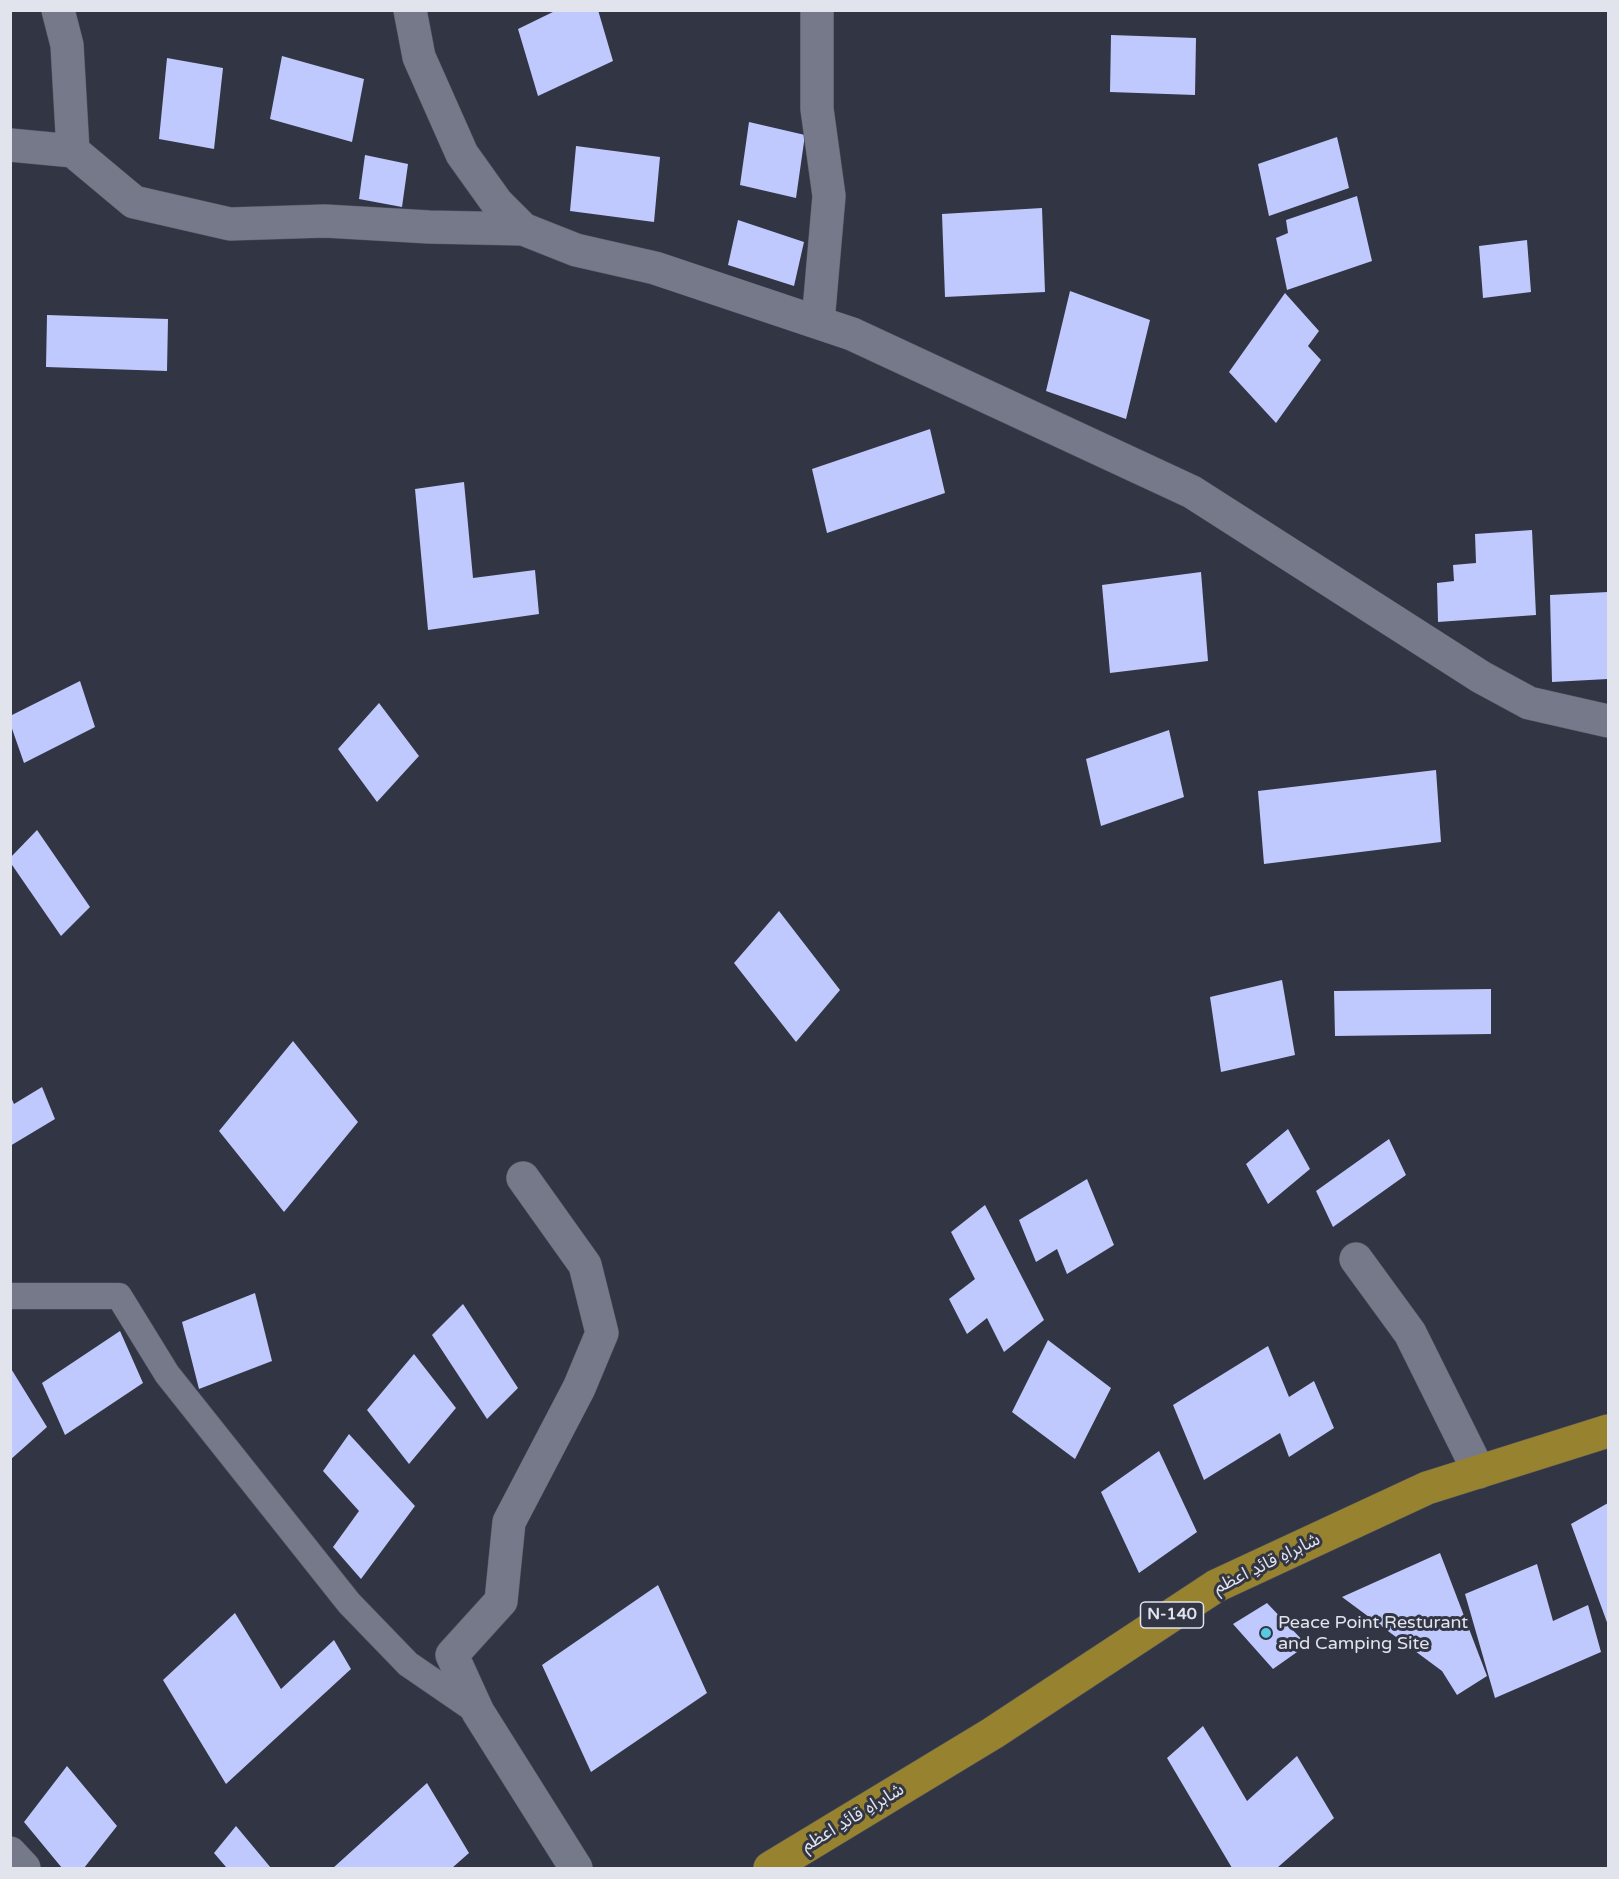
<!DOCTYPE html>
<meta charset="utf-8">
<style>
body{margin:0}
#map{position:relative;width:1619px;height:1879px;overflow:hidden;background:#323543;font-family:"Varela Round",sans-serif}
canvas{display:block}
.frame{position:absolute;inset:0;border:12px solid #e1e3ed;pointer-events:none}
</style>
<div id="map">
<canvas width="1619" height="1879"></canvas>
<div class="frame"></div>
</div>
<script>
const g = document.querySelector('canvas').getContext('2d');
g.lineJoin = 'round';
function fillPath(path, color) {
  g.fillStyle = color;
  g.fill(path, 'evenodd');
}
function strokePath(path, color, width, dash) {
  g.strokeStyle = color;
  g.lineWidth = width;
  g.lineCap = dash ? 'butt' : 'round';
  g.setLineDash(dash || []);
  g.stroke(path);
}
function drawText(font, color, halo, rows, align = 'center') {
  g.font = font + ' "Varela Round","Noto Sans Arabic",sans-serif';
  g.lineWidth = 6;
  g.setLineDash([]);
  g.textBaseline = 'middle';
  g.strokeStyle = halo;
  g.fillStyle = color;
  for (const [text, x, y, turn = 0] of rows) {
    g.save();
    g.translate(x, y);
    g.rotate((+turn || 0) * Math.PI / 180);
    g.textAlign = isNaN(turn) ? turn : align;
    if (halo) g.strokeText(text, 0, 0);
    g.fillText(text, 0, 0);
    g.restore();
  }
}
fillPath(new Path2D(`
 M557,10H598L613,61L538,96L518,29Z
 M1111,35L1196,38L1195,95L1110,92Z
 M282,56L364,79L352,142L270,119Z
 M167,58L223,68L214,149L159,139Z
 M749,122L805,135L796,198L740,185Z
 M1337,137L1349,188L1269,216L1258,164Z
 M576,146L660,157L654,222L570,211Z
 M365,155L408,164L402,207L359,199Z
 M1357,196L1372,261L1287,290L1276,238L1288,233L1286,220Z
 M1042,208L1045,292L945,297L942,214Z
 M738,220L804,242L794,286L728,265Z
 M1527,240L1531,292L1483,298L1479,246Z
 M1070,291L1150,320L1126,419L1046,391Z
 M1285,293L1319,331L1308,346L1321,360L1276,423L1229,372Z
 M47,315L168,319L167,371L46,367Z
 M930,429L945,493L827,533L812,469Z
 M464,482L473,578L535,570L539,614L428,630L415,489Z
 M1532,530L1536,615L1438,622L1437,583L1454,581L1453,565L1476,563L1475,534Z
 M1201,572L1208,661L1110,673L1102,585Z
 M1608,592V679L1552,682L1550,595Z
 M80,681L95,727L24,763L10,723V716Z
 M379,703L419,756L377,802L338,749Z
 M1169,730L1184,797L1101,826L1086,759Z
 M1436,770L1441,842L1264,864L1258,791Z
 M37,830L90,907L61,936L10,862V858Z
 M779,911L840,990L796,1042L734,963Z
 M1282,980L1295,1055L1221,1072L1210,997Z
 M1491,989V1034L1335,1036L1334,991Z
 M293,1041L358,1122L284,1212L219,1131Z
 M42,1087L55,1119L10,1146V1095L14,1104Z
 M1288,1129L1310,1169L1268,1204L1246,1164Z
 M1389,1139L1406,1175L1333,1227L1316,1191Z
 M1087,1179L1114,1245L1067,1274L1057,1249L1036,1262L1019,1220Z
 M985,1205L1044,1320L1004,1352L987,1318L967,1334L949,1299L975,1279L951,1232Z
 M255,1293L272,1361L199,1389L182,1322Z
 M463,1304L518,1388L487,1419L432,1335Z
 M120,1331L143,1383L65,1435L42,1383Z
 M1048,1340L1111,1388L1075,1459L1012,1412Z
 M1268,1346L1289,1397L1314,1381L1334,1428L1289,1457L1280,1433L1204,1480L1173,1405Z
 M414,1354L456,1408L409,1464L367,1410Z
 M10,1367L47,1427L10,1460Z
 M349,1434L415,1506L361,1579L333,1547L359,1511L323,1471Z
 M1159,1451L1197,1532L1139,1573L1101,1492Z
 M1608,1503V1625L1571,1524Z
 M1440,1553L1487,1676L1457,1695L1442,1671L1342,1597Z
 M1537,1564L1553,1621L1588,1605L1601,1652L1495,1698L1465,1594Z
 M658,1585L707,1693L591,1772L542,1665Z
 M1267,1603L1307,1645L1273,1669L1233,1624Z
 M235,1613L281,1689L334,1640L351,1669L226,1784L163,1680Z
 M1203,1726L1247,1801L1297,1756L1334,1818L1277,1868H1232L1167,1758Z
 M67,1766L117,1826L84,1868H62L24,1822Z
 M427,1783L469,1853L452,1868H333Z
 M236,1826L271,1868H225L226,1867L214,1853Z`), '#bfc9fd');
const pedestrian = new Path2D(`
 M10,1296H119L167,1374L349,1603L408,1664L478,1712`);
const minor = new Path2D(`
 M58,10L67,45L73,151
 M410,10L419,57L462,154L497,203L523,229L576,250L655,268L852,334L1192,492L1481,677L1529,703L1608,721
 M817,10V109L829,196L818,322
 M10,145L73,151L134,202L230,224L325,221L429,227L523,229
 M523,1178L585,1265L602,1333L579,1388L509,1522L501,1601L452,1655L478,1712L576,1868
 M1356,1259L1410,1333L1479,1472
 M10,1853L24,1868`);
const trunk = new Path2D(`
 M770,1868L993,1733L1216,1586L1427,1488L1608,1431`);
strokePath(pedestrian, '#525461', 27);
strokePath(minor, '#525461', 34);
strokePath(trunk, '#525461', 34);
strokePath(pedestrian, '#76798a', 26);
strokePath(minor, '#76798a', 33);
strokePath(trunk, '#96822f', 33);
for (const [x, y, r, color] of [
 [1266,1633,6,"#58c9e3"]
]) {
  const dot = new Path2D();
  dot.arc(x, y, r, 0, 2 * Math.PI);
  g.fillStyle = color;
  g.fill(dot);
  strokePath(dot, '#323543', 2);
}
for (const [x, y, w] of [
 [1172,1615,63]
]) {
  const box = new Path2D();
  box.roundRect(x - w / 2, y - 13, w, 26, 4.5);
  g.fillStyle = '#323543';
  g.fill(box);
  strokePath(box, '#e1e3ed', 1.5);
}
drawText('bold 16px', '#e1e3ed', null, [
 ["N-140",1172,1615]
]);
drawText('18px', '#e1e3ed', '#323543', [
 ["شاہراہِ قائدِ اعظم",1267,1564,-26],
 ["شاہراہِ قائدِ اعظم",853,1818,-31]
]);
drawText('18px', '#e1e3ed', '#323543', [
 ["Peace Point Resturant",1278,1623],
 ["and Camping Site",1278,1644]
], 'left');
</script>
